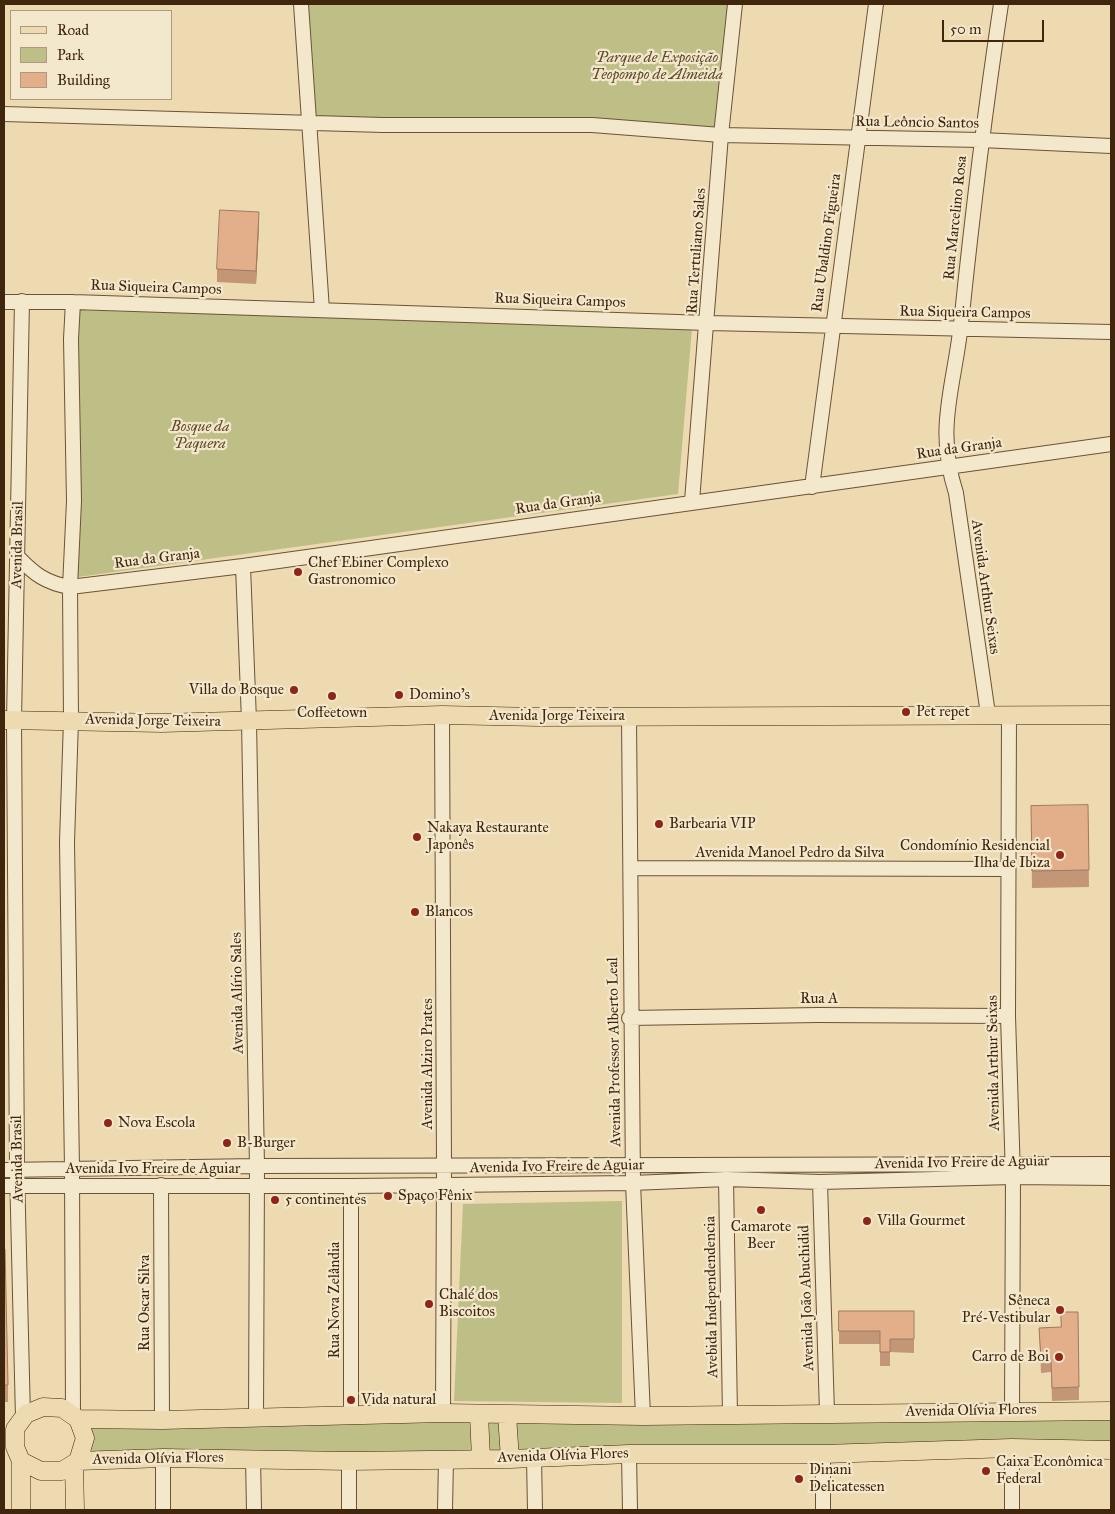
<!DOCTYPE html>
<meta charset="utf-8">
<style>
body{margin:0}
#map{position:relative;width:1115px;height:1514px;overflow:hidden;background:#eddab0;font-family:"IM FELL Great Primer",serif}
canvas{display:block}
.frame{position:absolute;inset:0;border:5px solid #40260d;pointer-events:none}
.legend{position:absolute;left:10px;top:10px;width:162px;height:90px;box-sizing:border-box;background:#f3e7cc;border:1px solid #ab9a80;margin:0;padding:6px 9px;list-style:none;font-size:15px;color:#40260d}
.legend li{display:flex;align-items:center;gap:10px;height:25px}
.legend b{width:25px;border:1px solid #ab9a80}
.scale{position:absolute;left:942px;top:20px;width:102px;height:22px;box-sizing:border-box;border:2px solid #40260d;border-top:0;padding-left:6px;font-size:15px;line-height:18px;white-space:nowrap;color:#40260d;-webkit-text-stroke:4px #f3e7cc;paint-order:stroke}
</style>
<div id="map">
<canvas width="1115" height="1514"></canvas>
<div class="frame"></div>
<ul class="legend">
<li><b style="height:6px;background:#eddab0"></b>Road</li>
<li><b style="height:14px;background:#bebe87"></b>Park</li>
<li><b style="height:14px;background:#e3af8a"></b>Building</li>
</ul>
<div class="scale">50 m</div>
</div>
<script>
const g = document.querySelector('canvas').getContext('2d');
g.lineJoin = 'round';
function fillPath(path, color) {
  g.fillStyle = color;
  g.fill(path, 'evenodd');
}
function strokePath(path, color, width, dash) {
  g.strokeStyle = color;
  g.lineWidth = width;
  g.lineCap = dash ? 'butt' : 'round';
  g.setLineDash(dash || []);
  g.stroke(path);
}
function drawText(font, color, halo, rows, align = 'center') {
  g.font = font + ' "IM FELL Great Primer",serif';
  g.lineWidth = 4.5;
  g.setLineDash([]);
  g.textBaseline = 'middle';
  g.strokeStyle = halo;
  g.fillStyle = color;
  for (const [text, x, y, turn = 0] of rows) {
    g.save();
    g.translate(x, y);
    g.rotate((+turn || 0) * Math.PI / 180);
    g.textAlign = isNaN(turn) ? turn : align;
    if (halo) g.strokeText(text, 0, 0);
    g.fillText(text, 0, 0);
    g.restore();
  }
}
fillPath(new Path2D(`
 M301,4H729L721,135L306,124Z
 M72,310L692,328L678,494L78,577Z
 M622,1201V1403L454,1401L463,1204Z
 M1111,1413V1448L78,1461V1417Z`), '#bebe87');
const minor = new Path2D(`
 M301,4L322,310
 M4,114L383,125H592L721,135L981,140L1111,146
 M22,301L14,720L17,1170L23,1418
 M4,302H73L708,323L1111,332
 M73,302L71,339L74,501L70,587L71,720L67,842L72,1169L73,1414
 M812,487L876,4
 M692,501L721,135L735,4
 M18,557C34,574 46,583 70,587L243,566L1111,444
 M243,566L249,721L257,1166L256,1419
 M988,714L956,493C935,428 954,388 961,324C972,217 985,110 1001,4
 M1009,714L1008,1016L1013,1177L1012,1411
 M442,715L444,1166L443,1413
 M629,717L633,1183L643,1416
 M631,868L1008,869
 M629,1018L818,1015L1008,1016
 M4,1170L257,1166L1111,1164
 M726,1179L730,1415
 M820,1182L827,1413
 M161,1185L162,1420
 M4,1186H351L633,1183L726,1179L820,1182L1013,1177L1111,1178
 M351,1186V1414
 M1012,1448V1510
 M629,1454L630,1510
 M253,1458L254,1510
 M534,1458L535,1510
 M349,1461V1510
 M163,1510V1458
 M445,1510L446,1459
 M823,1510V1454`);
const major = new Path2D(`
 M4,720L162,723L442,715L539,717L1111,715
 M479,1415L481,1458
 M507,1415L510,1459
 M21,1461L41,1471H62L78,1461L163,1458L349,1461L510,1459L629,1454H823L1012,1448L1111,1450
 M78,1461L85,1438L78,1419
 M74,1464L75,1510
 M21,1510V1461L15,1447V1429L26,1414L43,1407L62,1408L78,1419L162,1420L443,1413L643,1416L1111,1411`);
strokePath(minor, '#6b5336', 16);
strokePath(major, '#40260d', 19);
strokePath(minor, '#f3e7cc', 14);
strokePath(major, '#eddab0', 18);
fillPath(new Path2D(`
 M259,225L256,284L217,282V269Z
 M1088,805L1089,887L1032,888L1031,824Z
 M4,1249L8,1385V1402H4Z
 M839,1311H914V1353L890,1352V1366H880V1344H839Z
 M1078,1312L1079,1400L1052,1401L1051,1372L1041,1373L1039,1328L1061,1327Z`), '#c39677');
fillPath(new Path2D(`
 M259,212V225L256,284V271Z`), '#9f7a61');
const building = new Path2D(`
 M220,210L259,212L256,271L217,269Z
 M1088,805L1089,870L1032,871L1031,806Z
 M4,1249H5L8,1385H4Z
 M839,1311H914V1339H890V1352H880V1331H839Z
 M1061,1312H1078L1079,1387L1052,1388L1051,1359H1041L1039,1328L1061,1327Z`);
fillPath(building, '#e3af8a');
strokePath(building, '#9f7a61', 1);
for (const [x, y, r, color] of [
 [298,572,5,"#8f2418"],
 [294,690,5,"#8f2418"],
 [399,695,5,"#8f2418"],
 [332,696,5,"#8f2418"],
 [906,712,5,"#8f2418"],
 [659,824,5,"#8f2418"],
 [417,837,5,"#8f2418"],
 [1060,855,5,"#8f2418"],
 [415,912,5,"#8f2418"],
 [108,1123,5,"#8f2418"],
 [227,1143,5,"#8f2418"],
 [388,1196,5,"#8f2418"],
 [275,1200,5,"#8f2418"],
 [761,1210,5,"#8f2418"],
 [867,1221,5,"#8f2418"],
 [429,1304,5,"#8f2418"],
 [1060,1310,5,"#8f2418"],
 [1059,1357,5,"#8f2418"],
 [351,1400,5,"#8f2418"],
 [986,1471,5,"#8f2418"],
 [799,1479,5,"#8f2418"]
]) {
  const dot = new Path2D();
  dot.arc(x, y, r, 0, 2 * Math.PI);
  g.fillStyle = color;
  g.fill(dot);
  strokePath(dot, '#f3e7cc', 2);
}
drawText('italic 15px', '#604c2c', '#f3e7cc', [
 ["Parque de Exposição",657,58],
 ["Teopompo de Almeida",657,75],
 ["Bosque da",200,427],
 ["Paquera",200,444]
]);
drawText('15px', '#40260d', '#f3e7cc', [
 ["Rua Leôncio Santos",917,123,1],
 ["Rua Marcelino Rosa",956,218,-84],
 ["Rua Ubaldino Figueira",827,243,-82],
 ["Rua Tertuliano Sales",697,251,-86],
 ["Rua Siqueira Campos",156,288,2],
 ["Rua Siqueira Campos",560,301,2],
 ["Rua Siqueira Campos",965,313,1],
 ["Rua da Granja",959,449,-8],
 ["Rua da Granja",558,504,-8],
 ["Avenida Brasil",18,545,-89],
 ["Rua da Granja",157,559,-7],
 ["Avenida Arthur Seixas",985,587,82],
 ["Avenida Jorge Teixeira",557,716],
 ["Avenida Jorge Teixeira",153,721,1],
 ["Avenida Manoel Pedro da Silva",790,853],
 ["Avenida Alírio Sales",238,993,-91],
 ["Rua A",819,999],
 ["Avenida Professor Alberto Leal",615,1052,-91],
 ["Avenida Arthur Seixas",994,1063,-91],
 ["Avenida Alziro Prates",428,1064,-90],
 ["Avenida Brasil",18,1159,-91],
 ["Avenida Ivo Freire de Aguiar",962,1163,-1],
 ["Avenida Ivo Freire de Aguiar",557,1167,-1],
 ["Avenida Ivo Freire de Aguiar",153,1169],
 ["Avebida Independendencia",712,1297,-91],
 ["Avenida João Abuchidid",807,1298,-92],
 ["Rua Nova Zelândia",335,1300,-90],
 ["Rua Oscar Silva",145,1303,-90],
 ["Avenida Olívia Flores",971,1411,-1],
 ["Avenida Olívia Flores",563,1456,-2],
 ["Avenida Olívia Flores",158,1459,-1]
]);
drawText('15px', '#40260d', '#f3e7cc', [
 ["Chef Ebiner Complexo",308,563],
 ["Gastronomico",308,580],
 ["Villa do Bosque",284,690,"right"],
 ["Domino's",409,695],
 ["Pet repet",916,712],
 ["Coffeetown",332,713,"center"],
 ["Barbearia VIP",669,824],
 ["Nakaya Restaurante",427,828],
 ["Japonês",427,845],
 ["Condomínio Residencial",1050,846,"right"],
 ["Ilha de Ibiza",1050,863,"right"],
 ["Blancos",425,912],
 ["Nova Escola",118,1123],
 ["B-Burger",237,1143],
 ["Spaço Fênix",398,1196],
 ["5 continentes",285,1200],
 ["Villa Gourmet",877,1221],
 ["Camarote",761,1227,"center"],
 ["Beer",761,1244,"center"],
 ["Chalé dos",439,1295],
 ["Biscoitos",439,1312],
 ["Sêneca",1050,1301,"right"],
 ["Pré-Vestibular",1050,1318,"right"],
 ["Carro de Boi",1049,1357,"right"],
 ["Vida natural",361,1400],
 ["Caixa Econômica",996,1462],
 ["Federal",996,1479],
 ["Dinani",809,1470],
 ["Delicatessen",809,1487]
], 'left');
</script>
